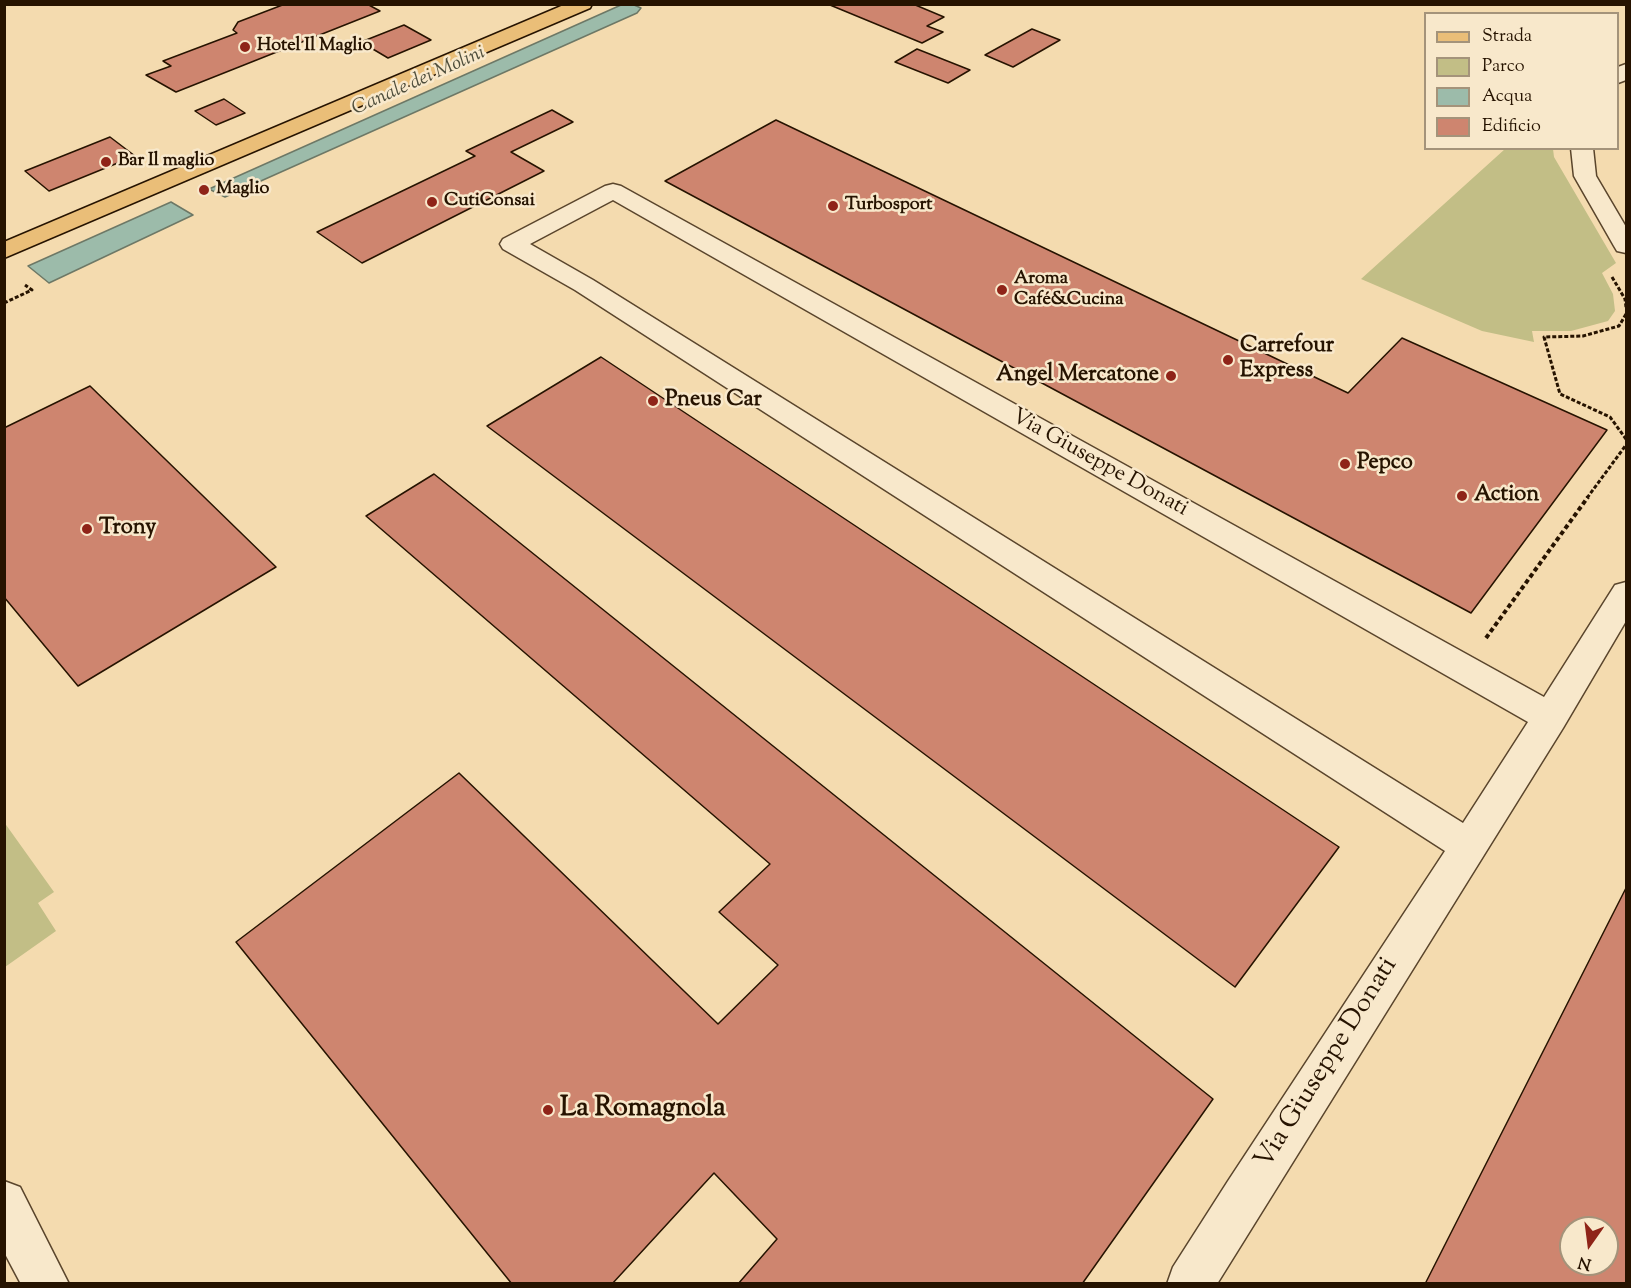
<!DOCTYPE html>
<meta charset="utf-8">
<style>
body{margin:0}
#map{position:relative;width:1631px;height:1288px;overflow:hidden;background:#f4dbaf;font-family:"Sorts Mill Goudy",serif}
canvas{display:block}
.frame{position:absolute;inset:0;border:6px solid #261300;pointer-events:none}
.legend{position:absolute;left:1424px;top:12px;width:195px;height:138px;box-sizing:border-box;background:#f8e8cb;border:2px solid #a4937a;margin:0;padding:8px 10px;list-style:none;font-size:18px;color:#261300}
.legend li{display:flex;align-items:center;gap:12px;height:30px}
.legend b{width:30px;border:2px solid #a4937a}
.north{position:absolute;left:1559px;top:1216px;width:60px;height:60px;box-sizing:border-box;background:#f8e8cb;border:2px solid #a4937a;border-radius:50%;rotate:194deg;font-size:16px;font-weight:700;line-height:24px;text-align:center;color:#261300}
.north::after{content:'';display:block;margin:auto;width:21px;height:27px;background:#8f2418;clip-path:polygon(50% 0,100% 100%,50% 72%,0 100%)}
</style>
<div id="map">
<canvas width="1631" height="1288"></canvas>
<div class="frame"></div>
<ul class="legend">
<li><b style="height:8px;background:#eabe78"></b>Strada</li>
<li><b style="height:16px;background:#c2be86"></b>Parco</li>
<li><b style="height:16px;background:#9cbbaa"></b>Acqua</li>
<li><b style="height:16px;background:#ce856f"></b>Edificio</li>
</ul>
<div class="north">N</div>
</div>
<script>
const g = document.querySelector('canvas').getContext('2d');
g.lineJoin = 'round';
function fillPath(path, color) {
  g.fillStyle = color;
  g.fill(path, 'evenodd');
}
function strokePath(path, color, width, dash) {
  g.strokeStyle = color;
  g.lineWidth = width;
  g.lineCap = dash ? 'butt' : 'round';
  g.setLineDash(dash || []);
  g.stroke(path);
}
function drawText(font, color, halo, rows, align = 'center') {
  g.font = font + ' "Sorts Mill Goudy",serif';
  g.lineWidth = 5;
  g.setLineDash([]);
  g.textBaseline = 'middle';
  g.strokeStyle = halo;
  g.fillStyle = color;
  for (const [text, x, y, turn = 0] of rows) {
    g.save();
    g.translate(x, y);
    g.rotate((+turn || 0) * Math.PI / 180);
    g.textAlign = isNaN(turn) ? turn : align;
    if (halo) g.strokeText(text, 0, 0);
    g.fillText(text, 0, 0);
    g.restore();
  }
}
fillPath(new Path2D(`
 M1505,149H1553L1554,157L1616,263L1602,273L1613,294L1615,311L1608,321L1571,331H1532L1534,342L1482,331L1361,279Z
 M4,822L54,892L38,903L56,931L5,967Z`), '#c2be86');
const water = new Path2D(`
 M621,5H634L641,8L637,13L225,197L209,189Z
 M171,202L193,215L49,283L28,266Z`);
fillPath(water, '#9cbbaa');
strokePath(water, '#6d7866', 1.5);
const building = new Path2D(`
 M285,4H367L380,11L176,92L146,75L171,66L163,61L237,33L233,30L238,22Z
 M913,4L944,17L927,26L943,32L922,43L830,5Z
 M404,25L431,40L388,58L361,42Z
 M1032,29L1060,40L1013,67L985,55Z
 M917,49L970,70L948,83L895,62Z
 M224,99L245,113L216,125L195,111Z
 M552,110L573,122L511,152L544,171L362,263L317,232L475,156L466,151Z
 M776,120L1348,393L1402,338L1607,430L1471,613L665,181Z
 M110,137L135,156L49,191L25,171Z
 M601,357L1339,847L1235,987L487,426Z
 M90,386L276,567L78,686L4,597V428Z
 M434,474L1213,1099L1082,1284H738L777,1239L714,1173L612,1284H512L236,942L459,773L718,1024L778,965L719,912L770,864L366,516Z
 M1626,888V1284H1425ZM1571,1228H1607V1264H1571Z`);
fillPath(building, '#ce856f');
strokePath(building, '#261300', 1.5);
const minor = new Path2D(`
 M1626,64V80L1618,83V67Z
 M1571,148H1593L1596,176L1626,227V253L1617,251L1614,246L1574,176Z
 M613,184L621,186L1544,697L1615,585L1626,582V621L1563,728L1217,1284H1167L1173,1267L1228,1181L1445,851L575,290L503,249L500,244L503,239L605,186ZM613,200L1528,722L1463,823L593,280L530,244Z
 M4,1181L20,1187L69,1284H21L4,1252Z`);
const major = new Path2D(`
 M566,4H592L590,8L4,258V242Z`);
strokePath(minor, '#5a452c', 3);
strokePath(major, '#261300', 3);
strokePath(new Path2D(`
 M1612,277L1625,299L1626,307
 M4,303L32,290L25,285
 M1626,314L1619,326L1583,336L1544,337L1560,394L1610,417L1626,439
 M1587,498L1626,445`), '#261300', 3, [4, 2]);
strokePath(new Path2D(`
 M1486,638L1588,497`), '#261300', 4, [4.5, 3]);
fillPath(minor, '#f8e8cb');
fillPath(major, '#eabe78');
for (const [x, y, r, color] of [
 [245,47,6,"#8f2418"],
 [106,162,6,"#8f2418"],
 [204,190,6,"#8f2418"],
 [432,202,6,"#8f2418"],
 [833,206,6,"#8f2418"],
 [1002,290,6,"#8f2418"],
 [1228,360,6,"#8f2418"],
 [1171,376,6,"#8f2418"],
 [653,401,6,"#8f2418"],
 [1345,464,6,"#8f2418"],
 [1462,496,6,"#8f2418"],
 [87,529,6,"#8f2418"],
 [548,1110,6,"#8f2418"]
]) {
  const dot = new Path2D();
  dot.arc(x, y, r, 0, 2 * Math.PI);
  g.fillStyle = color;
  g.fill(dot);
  strokePath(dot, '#f8e8cb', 2);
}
drawText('bold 18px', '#261300', '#f8e8cb', [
 ["Hotel Il Maglio",257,47],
 ["Bar Il maglio",118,162],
 ["Maglio",216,190],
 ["CutiConsai",444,202],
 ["Turbosport",845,206],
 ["Aroma",1014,280],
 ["Café&Cucina",1014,301]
], 'left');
drawText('italic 20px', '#4f4e3c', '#f8e8cb', [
 ["Canale dei Molini",419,82,-24]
]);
drawText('bold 22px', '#261300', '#f8e8cb', [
 ["Carrefour",1240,347],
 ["Express",1240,372],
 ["Angel Mercatone",1159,376,"right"],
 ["Pneus Car",665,401],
 ["Pepco",1357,464],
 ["Action",1474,496],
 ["Trony",99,529]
], 'left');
drawText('22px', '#261300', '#f8e8cb', [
 ["Via Giuseppe Donati",1099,464,29]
]);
drawText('27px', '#261300', '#f8e8cb', [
 ["Via Giuseppe Donati",1328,1064,-58]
]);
drawText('bold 27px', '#261300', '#f8e8cb', [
 ["La Romagnola",560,1110]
], 'left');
</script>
